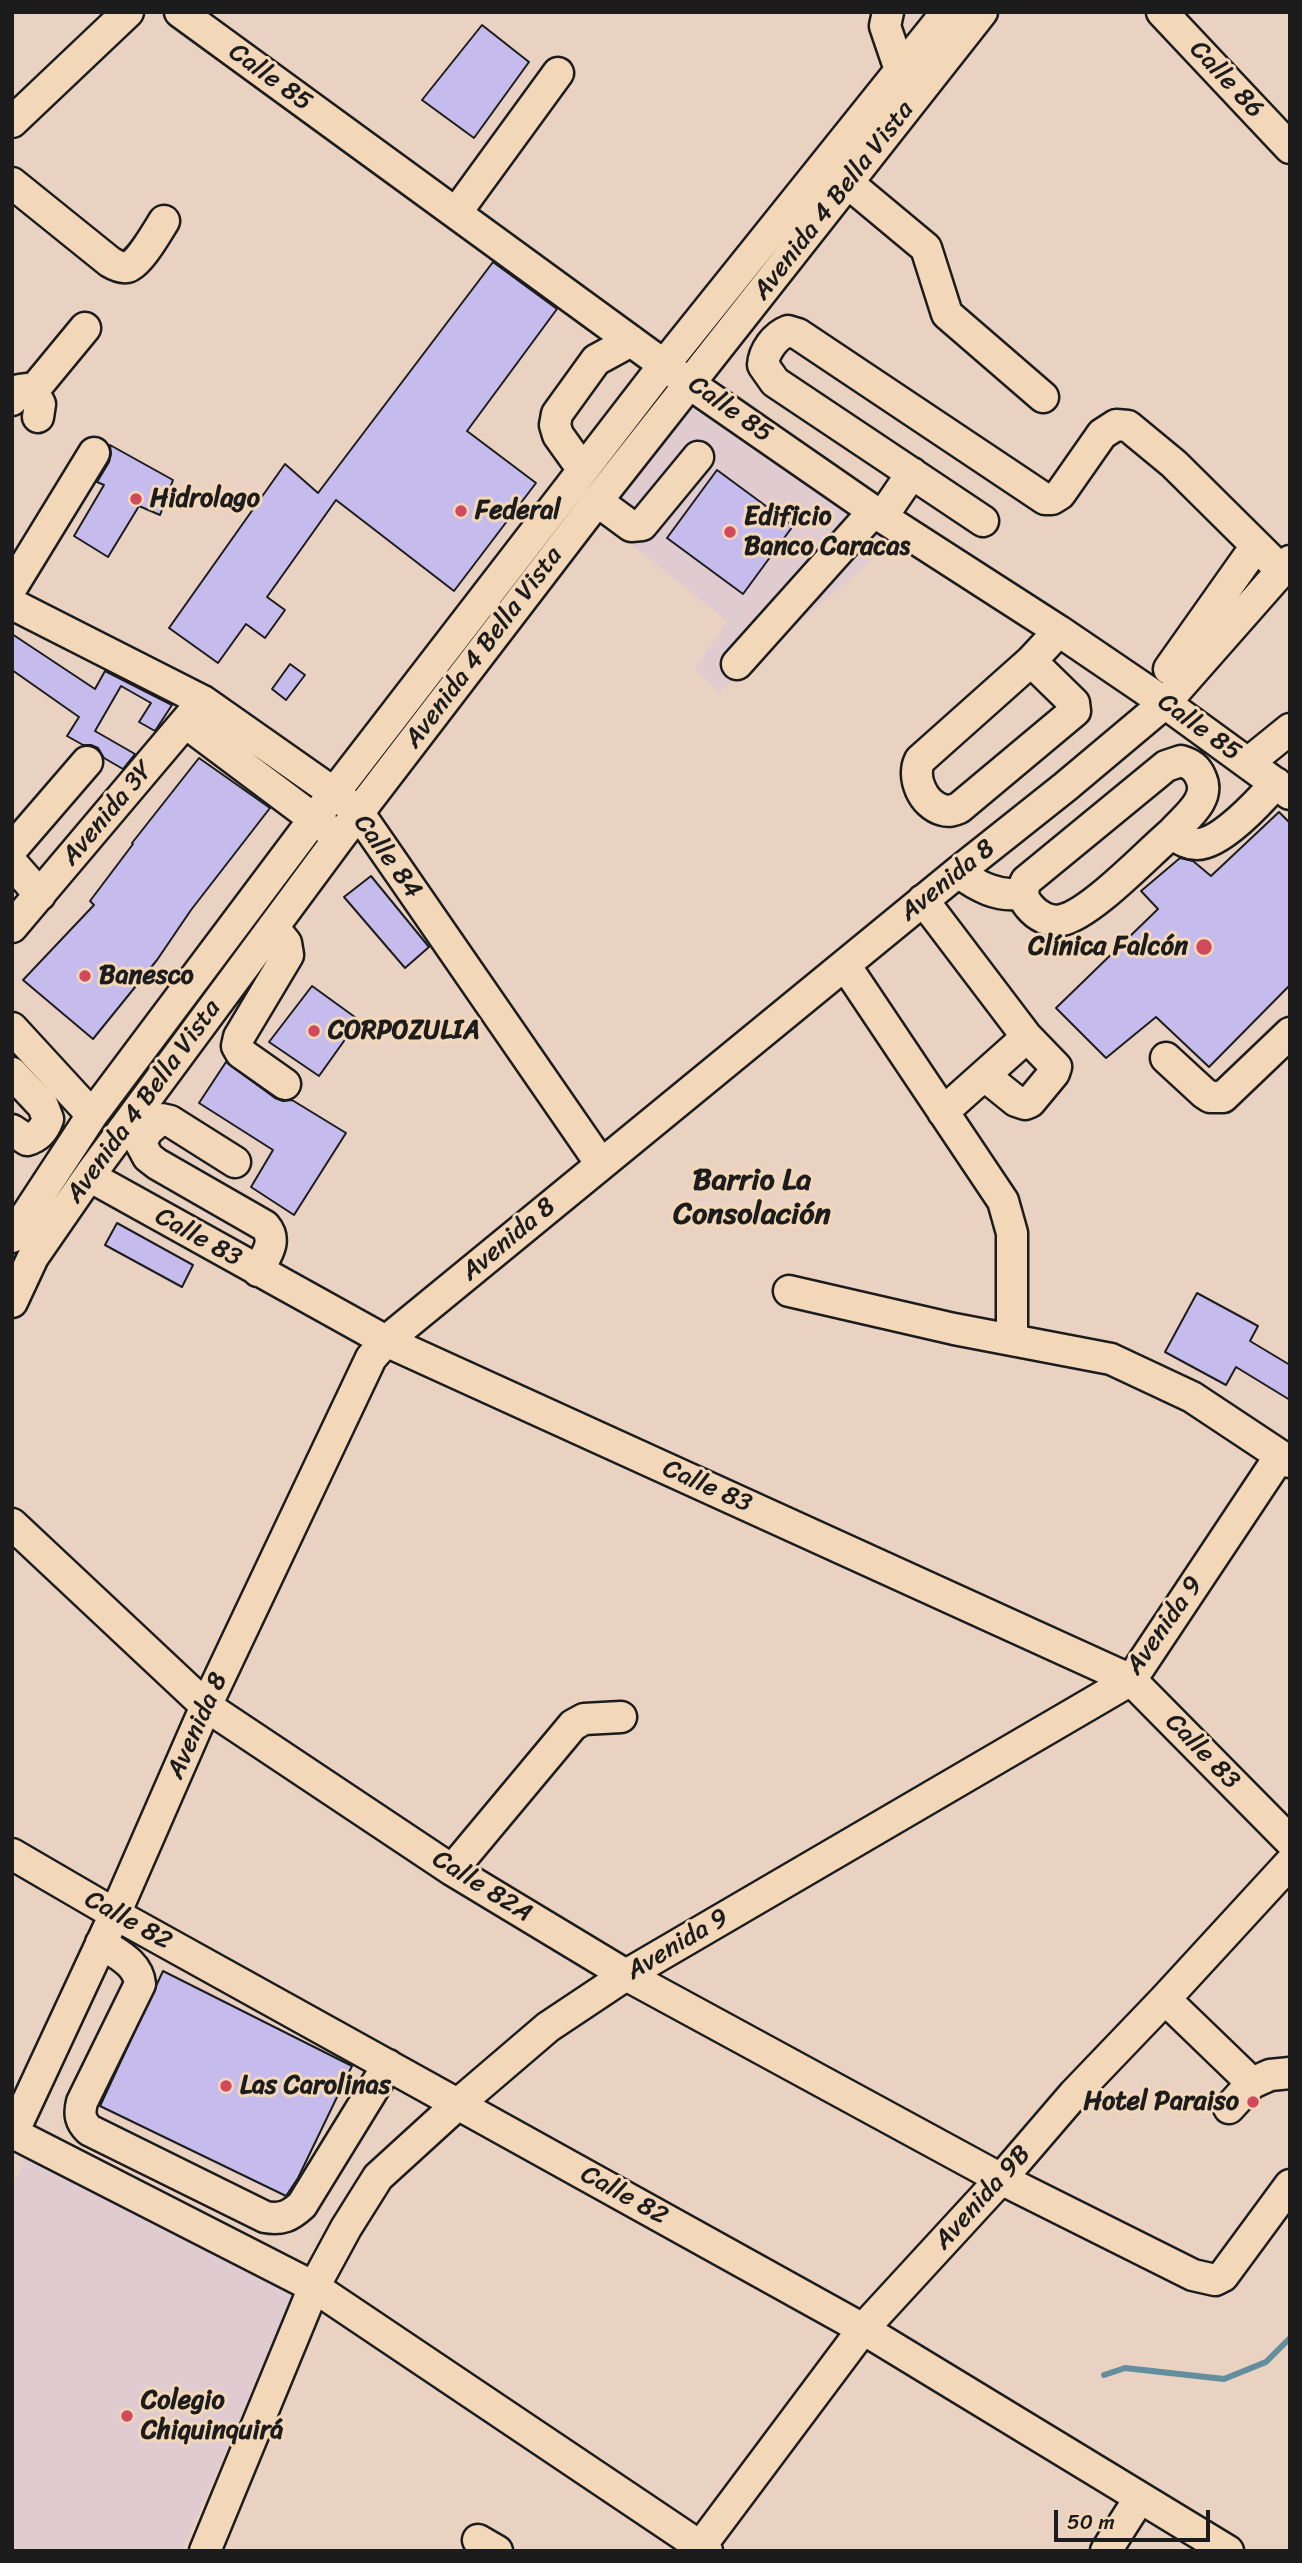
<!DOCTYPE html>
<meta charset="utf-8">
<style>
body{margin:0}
#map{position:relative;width:1302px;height:2563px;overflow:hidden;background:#ead2c3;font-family:Sriracha,sans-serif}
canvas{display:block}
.frame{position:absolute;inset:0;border:14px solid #1c1c1c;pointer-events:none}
.scale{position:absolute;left:1054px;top:2510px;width:156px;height:32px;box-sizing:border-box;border:4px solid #1c1c1c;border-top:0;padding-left:9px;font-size:21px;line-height:24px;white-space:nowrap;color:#1c1c1c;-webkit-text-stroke:5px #f3d7b9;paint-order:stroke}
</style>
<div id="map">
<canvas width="1302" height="2563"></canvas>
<div class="frame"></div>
<div class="scale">50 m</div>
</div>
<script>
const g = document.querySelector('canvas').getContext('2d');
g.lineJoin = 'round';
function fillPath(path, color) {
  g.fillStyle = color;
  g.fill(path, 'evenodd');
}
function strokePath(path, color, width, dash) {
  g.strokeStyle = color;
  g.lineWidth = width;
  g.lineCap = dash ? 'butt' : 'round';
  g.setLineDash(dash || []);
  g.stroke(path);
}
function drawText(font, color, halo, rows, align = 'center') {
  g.font = font + ' Sriracha,sans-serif';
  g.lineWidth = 6;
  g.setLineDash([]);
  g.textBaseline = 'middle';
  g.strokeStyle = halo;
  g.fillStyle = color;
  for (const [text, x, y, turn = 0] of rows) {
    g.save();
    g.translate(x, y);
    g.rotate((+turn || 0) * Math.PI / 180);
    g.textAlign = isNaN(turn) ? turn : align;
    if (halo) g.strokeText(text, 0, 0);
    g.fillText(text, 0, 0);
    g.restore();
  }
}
fillPath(new Path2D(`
 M693,398L892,542L719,692L695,669L727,621L600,519Z
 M27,2155L300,2282L182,2551H12V2186Z`), '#dfcbd0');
strokePath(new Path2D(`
 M1104,2375L1125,2368L1224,2379L1266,2362L1290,2338`), '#638e9d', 6);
const building = new Path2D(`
 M482,25L529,62L474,138L422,100Z
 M493,262L557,309L467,431L536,483L454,591L336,500L267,597L285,610L265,638L246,624L218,663L169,628L285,464L318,493Z
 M110,445L173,480L160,515L139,506L108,557L74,536L104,485L97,482L109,462L111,454Z
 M717,470L793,526L743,594L667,538Z
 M12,634L95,689L105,671L172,705L155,731L139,722L151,703L121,686L95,731L135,754L123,769L104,758L98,748L91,745H83L67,736L79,717L12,670Z
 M290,664L305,675L286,700L272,689Z
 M199,758L270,808L191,910L157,960L93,1039L23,980L94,905L90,901L133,844L132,843Z
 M1279,812L1290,823V985L1209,1067L1156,1017L1106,1058L1056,1008L1158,909L1141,891L1180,858L1193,861L1211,876Z
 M371,876L429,947L405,968L344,897Z
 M312,986L359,1020L319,1076L269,1042Z
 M226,1062L275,1098L283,1101L292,1100L346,1133L294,1215L251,1187L273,1150L199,1103Z
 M117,1223L193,1265L182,1287L105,1245Z
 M1197,1293L1258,1326L1250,1341L1290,1365V1400L1236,1367L1226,1385L1165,1352Z
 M163,1971L352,2066L298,2178L286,2196L100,2106Z`);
fillPath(building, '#c5bced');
strokePath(building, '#1c1c1c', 2);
const minor = new Path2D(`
 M180,12L690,384L882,517L1059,631L1165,703L1290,794
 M888,12L885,26L900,70
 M1162,12L1290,148
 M12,122L128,12
 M12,183L110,262C115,265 121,268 127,267C139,264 157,232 164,221
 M848,183L926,248L947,314L1043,397
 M456,213L558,73
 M33,391L85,328
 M12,400L19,390L26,389L33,391L40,404L38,417
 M583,470L558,435L555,425L557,414L596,360L631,341
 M597,501L631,526L642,525L698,457
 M882,517L912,473
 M983,521L775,382L763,365C764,351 775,336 788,331L798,334L1045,499H1052L1060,494L1102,434L1116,425L1128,426L1174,464L1281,570
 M12,587L94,453
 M12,604L203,701L334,793L358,812L601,1164
 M1031,661L1074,703L1075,711L959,808C954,810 949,812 943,810C923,805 911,777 920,760L1031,661L1059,631
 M737,664L874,511
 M1169,669L1256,546
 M186,723L330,831
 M1248,763L1290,729
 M1172,833C1185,818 1211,800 1201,778C1197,768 1191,764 1181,761L1166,766L1026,881C1022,890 1022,898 1029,906C1037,916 1050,923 1062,920C1091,914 1147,854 1172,833C1179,839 1187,844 1197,844C1221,844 1260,801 1276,783
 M12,849L87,762
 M12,863L40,895
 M958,872C977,886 998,898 1023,893
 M923,900L1027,1037L943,1112
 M12,927L203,701
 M273,927L286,943L288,955L239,1037L237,1046L241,1053L285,1084
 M845,965L1003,1201L1012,1233V1340
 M12,1028L92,1115
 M1166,1058L1204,1093L1210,1097H1223L1290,1033
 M12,1073L43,1106L48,1119C44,1130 38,1137 27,1140L12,1130
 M985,1076L1016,1101L1025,1104L1030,1102L1054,1073L1056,1067L1027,1037
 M235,1162L170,1121L161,1119L147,1131L141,1144L148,1157L157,1164L265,1226C278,1241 266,1255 258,1271
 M89,1176L386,1341L1131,1680L1290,1841
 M12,1237L92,1115L314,819L664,365L947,12
 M789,1291L954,1329L1111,1359L1192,1397L1290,1462
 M12,1302L33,1257L89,1176L339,838L597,501L982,12
 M12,1524L206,1706L452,1870L626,1975L1001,2179L1193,2275L1215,2280L1223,2276L1290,2185
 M12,1854L115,1914L863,2329L1228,2551
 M452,1870L573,1725L584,1719L621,1717
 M101,1943C117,1954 138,1963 140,1984L82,2102C79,2114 80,2121 89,2130L265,2217C282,2220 290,2216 302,2205L388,2065
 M1165,1999L1252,2083L1229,2108
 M1252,2083L1270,2075L1290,2073
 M13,2133L314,2287L707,2551
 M12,2135L115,1914L206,1706L371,1358L386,1341L958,872L1065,787L1165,703L1290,561
 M478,2540L497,2551
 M205,2551L314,2287L346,2228L378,2177L458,2104L548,2027L626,1975L1131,1680L1280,1456
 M697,2551L863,2329L1001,2179L1074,2094L1165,1999L1290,1863
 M1106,2551L1139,2499`);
strokePath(minor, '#1c1c1c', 35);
strokePath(minor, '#f3d7b9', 30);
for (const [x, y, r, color] of [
 [136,499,7,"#d1495b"],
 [461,511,7,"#d1495b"],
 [730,532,7,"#d1495b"],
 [1204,947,9,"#d1495b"],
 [85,976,7,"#d1495b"],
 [314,1031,7,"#d1495b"],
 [226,2086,7,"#d1495b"],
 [1253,2102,7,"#d1495b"],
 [127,2416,7,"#d1495b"]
]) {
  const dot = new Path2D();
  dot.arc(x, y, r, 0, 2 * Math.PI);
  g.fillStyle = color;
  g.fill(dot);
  strokePath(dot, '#f3d7b9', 2.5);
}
drawText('26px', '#1c1c1c', '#f3d7b9', [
 ["Calle 85",270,78,36],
 ["Calle 86",1226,80,47],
 ["Avenida 4 Bella Vista",834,201,-52],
 ["Calle 85",730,410,35],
 ["Avenida 4 Bella Vista",484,648,-53],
 ["Calle 85",1199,728,36],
 ["Avenida 3Y",108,814,-50],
 ["Calle 84",387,857,54],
 ["Avenida 8",948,881,-39],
 ["Avenida 4 Bella Vista",144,1102,-54],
 ["Calle 83",198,1238,29],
 ["Avenida 8",509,1240,-40],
 ["Calle 83",707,1487,24],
 ["Avenida 9",1165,1626,-55],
 ["Avenida 8",198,1726,-66],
 ["Calle 83",1202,1752,46],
 ["Calle 82A",482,1887,32],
 ["Calle 82",128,1921,29],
 ["Avenida 9",678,1945,-31],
 ["Calle 82",624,2196,29],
 ["Avenida 9B",983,2198,-48]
]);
drawText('bold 26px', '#1c1c1c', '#f3d7b9', [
 ["Hidrolago",150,499],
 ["Federal",475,511],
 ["Edificio",744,517],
 ["Banco Caracas",744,547],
 ["Clínica Falcón",1188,947,"right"],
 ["Banesco",99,976],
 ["CORPOZULIA",328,1031],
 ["Las Carolinas",240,2086],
 ["Hotel Paraiso",1239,2102,"right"],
 ["Colegio",141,2401],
 ["Chiquinquirá",141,2431]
], 'left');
drawText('bold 30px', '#1c1c1c', '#f3d7b9', [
 ["Barrio La",752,1181],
 ["Consolación",752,1215]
]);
</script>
